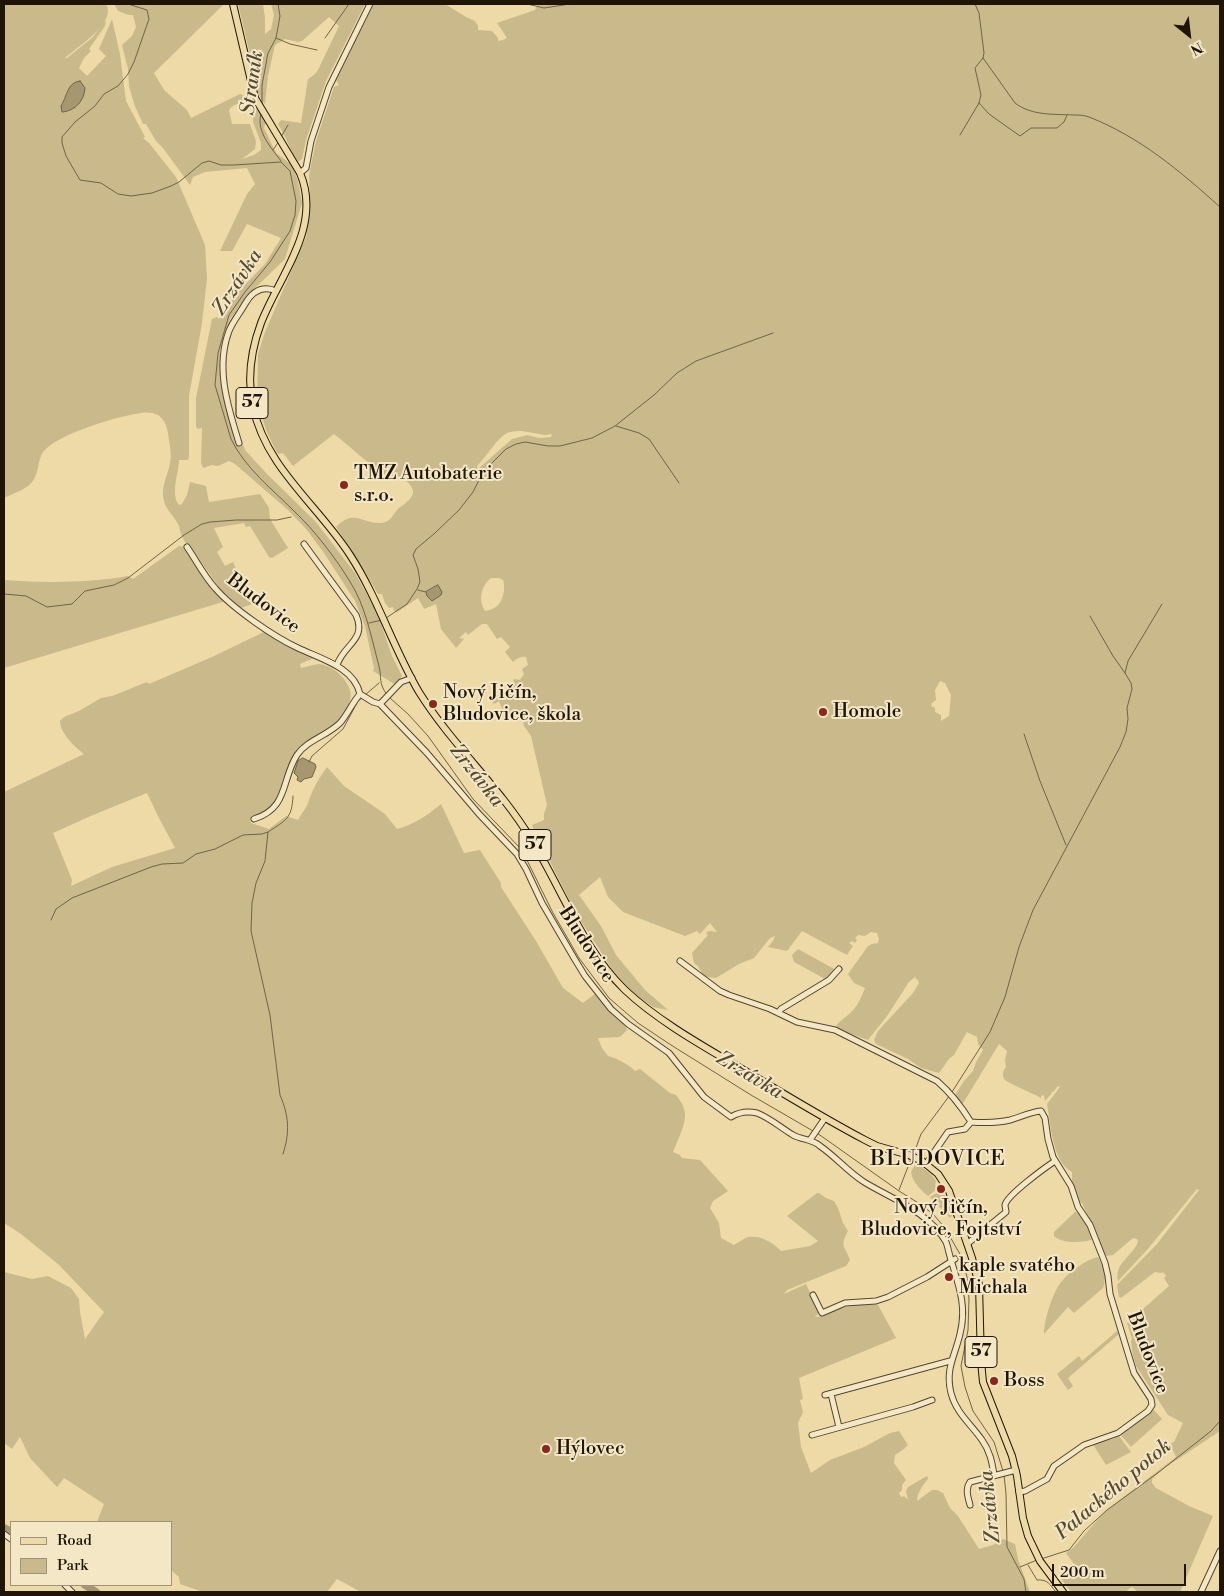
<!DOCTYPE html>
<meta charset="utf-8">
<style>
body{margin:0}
#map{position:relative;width:1224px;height:1596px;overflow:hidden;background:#eddaa6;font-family:"Libre Bodoni",serif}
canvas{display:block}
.frame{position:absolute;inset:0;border:5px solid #1f1507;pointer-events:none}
.legend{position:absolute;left:10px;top:1521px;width:162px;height:65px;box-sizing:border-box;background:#f3e7c5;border:1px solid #9e9379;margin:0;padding:6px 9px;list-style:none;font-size:15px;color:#1f1507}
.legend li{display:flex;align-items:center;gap:10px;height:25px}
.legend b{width:25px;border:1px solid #9e9379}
.north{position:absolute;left:1164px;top:10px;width:50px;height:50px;-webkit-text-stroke:4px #f3e7c5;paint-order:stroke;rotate:151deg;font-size:14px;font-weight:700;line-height:20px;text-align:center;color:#1f1507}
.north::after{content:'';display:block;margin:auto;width:18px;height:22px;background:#1f1507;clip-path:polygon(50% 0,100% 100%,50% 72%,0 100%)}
.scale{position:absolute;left:1052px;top:1564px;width:134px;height:22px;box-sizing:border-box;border:2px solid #1f1507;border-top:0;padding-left:6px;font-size:15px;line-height:18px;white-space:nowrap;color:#1f1507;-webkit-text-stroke:4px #f3e7c5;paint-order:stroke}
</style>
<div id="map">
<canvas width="1224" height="1596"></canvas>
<div class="frame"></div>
<ul class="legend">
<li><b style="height:6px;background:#eddaa6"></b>Road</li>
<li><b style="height:14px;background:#cab98b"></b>Park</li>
</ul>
<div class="north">N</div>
<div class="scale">200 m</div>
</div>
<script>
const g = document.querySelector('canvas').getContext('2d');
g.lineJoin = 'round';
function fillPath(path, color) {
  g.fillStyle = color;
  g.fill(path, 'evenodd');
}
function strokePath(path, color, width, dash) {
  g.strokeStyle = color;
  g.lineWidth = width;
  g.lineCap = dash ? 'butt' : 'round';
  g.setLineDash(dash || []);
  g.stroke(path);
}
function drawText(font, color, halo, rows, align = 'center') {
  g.font = font + ' "Libre Bodoni",serif';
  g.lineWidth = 4;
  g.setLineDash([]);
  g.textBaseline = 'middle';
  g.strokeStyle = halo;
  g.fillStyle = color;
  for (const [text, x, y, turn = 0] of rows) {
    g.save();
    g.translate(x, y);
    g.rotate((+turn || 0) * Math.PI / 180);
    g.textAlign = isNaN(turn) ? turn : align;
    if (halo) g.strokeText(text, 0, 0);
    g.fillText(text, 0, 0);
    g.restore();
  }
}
fillPath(new Path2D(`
 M4,4H106C117,23 77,47 65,58H67L93,37L106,20L105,26L89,49L91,51L84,58L79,68L87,76L106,56L99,49L112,19L120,54L126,101L145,137L143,138L149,143L176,177L205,245L207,279L202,323L189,396V456L188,460H179C179,473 170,493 179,505L182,504L187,495L190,482L206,486L209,502L260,494L269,508L270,519L288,548L272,558L269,557L250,526L246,527L244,523L214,528L223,547L217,552L225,566L233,562L252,604L241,608L221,590L189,545C187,544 185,543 184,540C181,536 180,531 179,526C174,515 164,509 163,496C162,485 168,474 170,463C172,455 170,448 169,440C167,422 162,410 141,413C118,416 57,434 43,452C38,460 39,469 35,477C30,489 14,493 4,498Z
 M114,4H224L154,73L164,90L187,110L191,118L240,94C245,96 248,97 250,102C242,104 234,102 229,110L232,124H250L256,141L255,149L242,159L254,155L261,150V143L253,122V108L256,107L266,121L264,128L276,153L292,165L298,181L302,203L285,259L250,293L230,319L220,352V372L237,430L245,450L267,474L316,522L355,573L369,598L380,621L392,656L402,676L396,685L373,671L374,668L365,626L355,601L324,553L307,530L288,510L235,464L229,461L218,466L212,465L203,468L201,463L202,428L198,429L196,427V398L212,319L217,317L219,319L236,294L265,264L281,238L247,224L232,251H220L247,194L255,184L247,168L205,172L193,177L190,185L163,148L156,141L146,124H143L134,104L129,86L128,69L122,45L132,36L136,27L133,15H129L118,11Z
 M238,4H263L265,18V34L271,29L274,15L271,4H365L326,81L306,140L302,159L298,162C290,150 286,137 278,124L281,120L301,123L308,79L315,74L318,70L339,26L329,17L302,41L298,42L285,39L275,45L268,76L265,104C257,95 255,83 254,71Z
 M374,4H445L466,17L475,21L478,26V30L492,31L498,38V41L503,40L507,38L497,23L535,10L537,5L554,4H1220V1431L1163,1469L1152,1479V1483L1156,1488L1189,1506L1213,1516L1180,1592H1138L1132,1587L1125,1592H1071L1059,1576L1074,1564L1066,1553L1074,1547L1104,1512L1176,1457L1170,1444L1174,1442L1183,1423L1168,1415L1136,1366L1133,1356L1131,1342L1132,1339L1127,1323L1169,1286L1164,1278L1166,1276L1163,1272L1161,1273L1155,1272L1121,1298L1119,1297L1117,1285L1157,1244L1199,1190L1197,1189L1147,1250L1118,1281C1114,1262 1134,1256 1138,1241L1137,1239L1133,1238L1113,1255L1105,1256L1097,1239L1099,1237L1097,1236L1082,1203L1077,1201L1072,1182V1172C1052,1162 1051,1124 1047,1104L1060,1087L1058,1086L1053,1092H1051L1052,1093L1045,1101L1044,1095L1041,1096V1098C1035,1094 1007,1083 1004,1079C1002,1074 1003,1071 1006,1067L1005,1060L1007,1051L999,1044L962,1105L955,1095L964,1081L973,1071L976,1062L983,1050L978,1044L977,1037L967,1032L954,1055L949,1059L939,1073L921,1068L908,1059L876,1044L874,1040L878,1031L913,993L919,983L918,980L915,978L916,976L909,982L887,1016L868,1040L837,1029L836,1026C840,1021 843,1019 848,1015C857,1008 861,998 865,988L854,983L848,974L868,946L872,944L878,943L879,939L877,933L871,932L865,936L858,935L855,938L857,940L855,943L852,941L849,943L853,946L847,955L802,931L787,951L768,947L773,941L775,936L770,938L754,958L739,964L716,978L707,977L703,975L698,966L694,963L692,953L708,935L706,933L709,931L717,932L710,923L700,934L697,931L685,936L623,912L608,897L600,877L579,895L601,926L616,955L645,990L668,1010L653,1007L632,992L612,969L575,912L532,825L544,820V814L547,805L531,736L524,726L521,711L506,718L499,701L494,704L491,701L513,683L514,679L520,680L524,674L522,669L528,665L526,657C521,656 516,659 513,662L505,652L510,647L501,637L497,639L487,624H482L468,635L466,632L459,638L464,639L456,648L441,629L436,604L424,609L418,598L397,612L394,611L393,607L389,608L385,603L382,594H378L361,565L336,527C354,509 361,523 379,523C391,523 392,515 399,508C404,504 414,498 413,491C412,485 405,479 400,477C395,475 390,478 385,475C367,463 351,447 334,434L293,466L283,453L278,454L275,449L266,430L257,400L258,354L265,332L306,237L310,210L309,175L316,141L334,87L339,85L336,80ZM522,431L545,435L552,434L551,437L539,438L527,435L512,439L478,469L477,466C486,458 499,434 510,432C514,431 518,431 522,431ZM491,578H499L503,580C506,589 503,604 494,608C491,610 488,610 485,611C478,600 481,586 491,578ZM940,681L945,683L951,695L949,716L941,721V715L935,712V708L931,706L932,703L936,700L935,690Z
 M179,546L184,547L190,553L226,601L4,668V580C45,583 88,583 128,576L133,579Z
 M266,631L285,644L314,658L300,664L301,668C307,667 314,664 320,664C330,666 336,670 342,677C354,691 353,700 343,715C331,734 304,736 293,756C277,784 289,806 250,819L251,823L269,829L286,816L298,820C301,814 306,809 308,803C312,790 319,778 327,767L344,786L385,814L397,829C413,825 428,815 441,804L464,853L480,850L501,883V887L536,941L563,988L583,1003L596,993L626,1027L627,1030L620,1037L598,1038L602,1048L608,1056C616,1058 630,1065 635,1071L640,1069L670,1093L676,1095C680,1100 684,1106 685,1113C686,1125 677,1141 673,1152L680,1155L682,1158L700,1160L728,1191L713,1201L710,1208L719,1223L721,1238L734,1245C738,1243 744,1238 748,1237C760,1235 773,1242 781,1251L810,1246L818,1241L787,1216L817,1193H819L826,1198L834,1201L838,1208L843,1223L848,1231C839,1248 845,1245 850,1260L846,1266L787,1290L784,1294L806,1284L820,1313L815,1316L818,1317C837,1309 857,1301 878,1305L896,1338L799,1378L803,1399L800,1400L803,1412L798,1423L801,1447L811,1473L830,1460L864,1447L890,1433L899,1431L908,1445L904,1449L895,1455L894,1463L906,1480L902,1485V1490L899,1493L901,1497L904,1496L908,1500L906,1491L908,1487L927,1476L928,1479C923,1485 917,1493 917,1501L932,1490H937L943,1493L950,1508L958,1516L979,1549L993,1545L1003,1539L1015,1544L1018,1559L1030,1592H361L337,1579L327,1592H203L180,1584L179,1577L171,1570V1522H97L104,1504L64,1478L57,1487L30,1458L20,1437L12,1449L4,1443V1272L32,1279L48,1276L71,1288L79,1299L80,1312L85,1339L104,1312L58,1264L21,1234L4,1223V792L84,754C75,747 60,733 60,721L64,717L79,711L101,698L112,696L147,682L149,684L212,657ZM147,793L159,818L175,848L112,867L71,886L72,880L53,833L93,815Z
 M798,949L836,970L827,980L794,962L792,955Z
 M916,1163L931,1174L936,1181L935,1185L937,1189L928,1196C920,1189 913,1183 911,1172Z
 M940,1191L943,1193V1195H945L953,1214L950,1218L930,1197Z
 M1075,1212L1080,1213L1086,1222L1094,1239C1083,1243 1062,1244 1054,1236V1232Z
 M1098,1257C1104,1266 1107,1278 1103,1288L1074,1313L1068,1307L1044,1334C1044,1320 1053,1291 1062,1281C1070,1271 1086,1260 1098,1257Z
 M1117,1331L1119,1334L1068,1378L1073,1386L1068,1390L1057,1374L1079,1356L1082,1361Z
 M1153,1409L1162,1419L1131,1447L1120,1434Z
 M1119,1436L1131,1452L1106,1465L1092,1443L1113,1439Z`), '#cab98b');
const water = new Path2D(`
 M80,81L85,88C84,101 76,110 63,112H62L61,106C67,97 67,82 80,81Z
 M438,585L442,592L441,595L432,601L427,596L426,592Z
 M303,758L315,764L316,767L312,777L304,779L301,782L297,780L298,777L294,773L298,761Z`);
fillPath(water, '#a79770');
strokePath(water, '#716346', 1);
strokePath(new Path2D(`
 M128,4L147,10L149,19L134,62L128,74L118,86L104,94L95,106L75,122L62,137V143L66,156L80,180L101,183L118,194L131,196L152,193L171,186L179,182L202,163L209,161L221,165H234L281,162L290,171L296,201L295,215L290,231L270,262L245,292L229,315L218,353L215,385L231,439C245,468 272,489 294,511C315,531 334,556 349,580C366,606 371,637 379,666C382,679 378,682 387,695
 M527,4L544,8L570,4
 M975,4L979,13L984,53L983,58L1015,103C1032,116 1054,114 1074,115C1079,115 1084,115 1089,117C1140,137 1180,171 1220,207
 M276,38L290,44L317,50
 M325,38L349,4
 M979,103L989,114L1020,136L1031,128H1057L1064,122L1067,115
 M262,105V85L268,53L276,38L280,16L278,4
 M261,114C256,132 271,147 281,161
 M960,135L979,103L981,95L975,68L983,58
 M281,137L288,125
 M273,150L279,141
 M616,426L639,433L649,439L679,483
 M418,590L426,592
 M4,594L26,596L47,607L72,604L85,591L114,585L128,578L184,535L202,524L210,522L236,520H277L291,517
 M1090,616L1113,656L1125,673
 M386,618L407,604L417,589L420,582L418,569L413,555L416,549L435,533L459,510L473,492L483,472L506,449L516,444L525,442L548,446H560L592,438L615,426L654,395L677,373L696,361L773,333
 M369,623L382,620
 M365,695L379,683
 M390,698L408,714L428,736L473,799L522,850L553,913L579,958L609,998L638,1023L671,1045L751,1095L813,1131
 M1024,734L1040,781L1066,845
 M309,762L312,756L343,729L358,701L362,698
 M51,920L56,909L72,898L151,867L162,864L183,863L196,854L215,849L243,835L262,834L268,832
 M952,1092L990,1032L1005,997L1019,947L1033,910L1120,747L1126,732L1128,719L1127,708L1132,689L1131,683L1125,673L1128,661L1162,604
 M817,1133L899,1191L920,1204L933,1214L945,1228L961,1256L967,1277L969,1299L968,1330L961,1366L965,1387L973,1411L994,1442L1003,1471
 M914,1153L921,1134L950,1095
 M283,1154C290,1132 289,1116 280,1095L270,1015L251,931L252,903L256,883L265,861L268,832C286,820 292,819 293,796
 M899,1190L911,1159
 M1004,1475L1006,1494L1007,1547L1024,1579L1026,1592
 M1041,1559L1069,1550L1084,1531L1107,1510L1159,1472L1211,1431L1220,1421
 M1028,1565L1037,1580C1048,1579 1050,1585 1056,1592
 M1020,1567L1037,1560`), '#716346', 1);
strokePath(new Path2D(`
 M4,1528L11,1532
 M85,1585L96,1592`), '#a79770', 8);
const minor = new Path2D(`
 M300,173L306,168L311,141L329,87L370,4
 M239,443C228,407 215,368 229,331C233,321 240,313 245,304C252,292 262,285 276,291
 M304,544L356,615C367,640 344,644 337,665
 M187,547C196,560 204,576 215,588C232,608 274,637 298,648C321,659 354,667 360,694L373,702L380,704L427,753L479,814L517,854L526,869L542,903L574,958L585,976L611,1009L628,1024L669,1053L704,1097L731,1117C739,1112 748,1111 757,1113C770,1118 781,1128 793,1135C802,1140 812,1139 820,1146C836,1157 848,1172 864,1182C892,1199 929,1212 946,1242C948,1247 949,1254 951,1260C959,1286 967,1307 960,1334C955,1356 945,1369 951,1393C956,1413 971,1424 982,1440C990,1451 992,1462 994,1475
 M380,704L401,682L412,678
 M254,819C289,808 281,780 297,755C307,740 327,736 340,723C348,714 352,703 360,694
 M680,961L720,991L729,995L770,1009L797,1022L835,1030L937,1081C951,1093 961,1106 971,1122
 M778,1013L781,1009L829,980L839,969
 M971,1122C985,1123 997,1123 1010,1120C1021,1117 1030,1112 1041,1111L1045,1118L1048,1139L1053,1157L1071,1186L1078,1207L1090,1225L1105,1263L1108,1276L1110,1294L1134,1373L1151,1399L1152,1405L1148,1411L1118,1433L1084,1445L1054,1466L1047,1479L1025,1491L1019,1492
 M810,1140L825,1118
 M926,1164L948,1132L965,1129L971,1122
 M967,1244L1006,1212C1006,1210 1005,1207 1005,1205C1007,1195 1046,1167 1055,1161
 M813,1295L822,1313L845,1303L876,1301L888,1297L927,1277L955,1259
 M831,1394L839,1427
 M825,1395L950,1361
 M812,1435L913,1407L932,1400
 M970,1505C968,1497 965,1489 970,1482L1016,1470
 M4,1534L11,1539
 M65,1585L72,1592
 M1201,1592L1220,1551`);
const major = new Path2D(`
 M233,4L255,98L300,173C323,227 279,276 261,323C251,350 247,379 253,407C266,468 318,505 350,555C378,598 393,648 419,692C452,745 499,786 531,839C562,889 582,948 625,990C658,1021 703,1046 742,1069C783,1093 823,1118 865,1140L877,1146L909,1155L922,1161L938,1174L949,1191L972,1258L979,1285L981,1361L983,1382L1012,1456L1017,1476L1023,1518L1028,1536L1040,1561L1063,1592`);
strokePath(minor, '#52462f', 7);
strokePath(major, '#1f1507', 8);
strokePath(minor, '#f3e7c5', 5);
strokePath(major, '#eddaa6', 6);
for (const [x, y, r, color] of [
 [344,485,5,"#8f2418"],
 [433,704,5,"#8f2418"],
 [823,712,5,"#8f2418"],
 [941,1189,5,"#8f2418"],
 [949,1277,5,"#8f2418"],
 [994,1381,5,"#8f2418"],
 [546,1449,5,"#8f2418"]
]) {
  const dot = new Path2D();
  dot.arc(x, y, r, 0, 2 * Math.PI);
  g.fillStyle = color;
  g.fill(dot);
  strokePath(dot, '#f3e7c5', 2);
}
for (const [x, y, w] of [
 [252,403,32],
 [535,845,32],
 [981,1352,32]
]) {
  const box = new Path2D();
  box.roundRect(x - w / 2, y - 15.5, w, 31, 4);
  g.fillStyle = '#f3e7c5';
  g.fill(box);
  strokePath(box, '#1f1507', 1);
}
drawText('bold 18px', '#1f1507', null, [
 ["57",252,403],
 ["57",535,845],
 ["57",981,1352]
]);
drawText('19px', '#1f1507', '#f3e7c5', [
 ["TMZ Autobaterie",354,474],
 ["s.r.o.",354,496],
 ["Nový Jičín,",443,693],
 ["Bludovice, škola",443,715],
 ["Homole",833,712],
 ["Nový Jičín,",941,1208,"center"],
 ["Bludovice, Fojtství",941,1230,"center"],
 ["kaple svatého",959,1266],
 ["Michala",959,1288],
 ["Boss",1004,1381],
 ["Hýlovec",556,1449]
], 'left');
drawText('19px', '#1f1507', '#f3e7c5', [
 ["Bludovice",263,604,37],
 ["Bludovice",586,945,57],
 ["Bludovice",1147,1353,69]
]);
drawText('italic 20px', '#554931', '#f3e7c5', [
 ["Straník",253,83,-82],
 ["Zrzávka",238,283,-57],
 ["Zrzávka",476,776,52],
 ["Zrzávka",749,1076,31],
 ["Palackého potok",1114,1490,-40],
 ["Zrzávka",991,1507,-96]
]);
g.letterSpacing = '1px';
drawText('21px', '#1f1507', '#f3e7c5', [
 ["BLUDOVICE",938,1160]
]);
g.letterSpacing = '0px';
</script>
